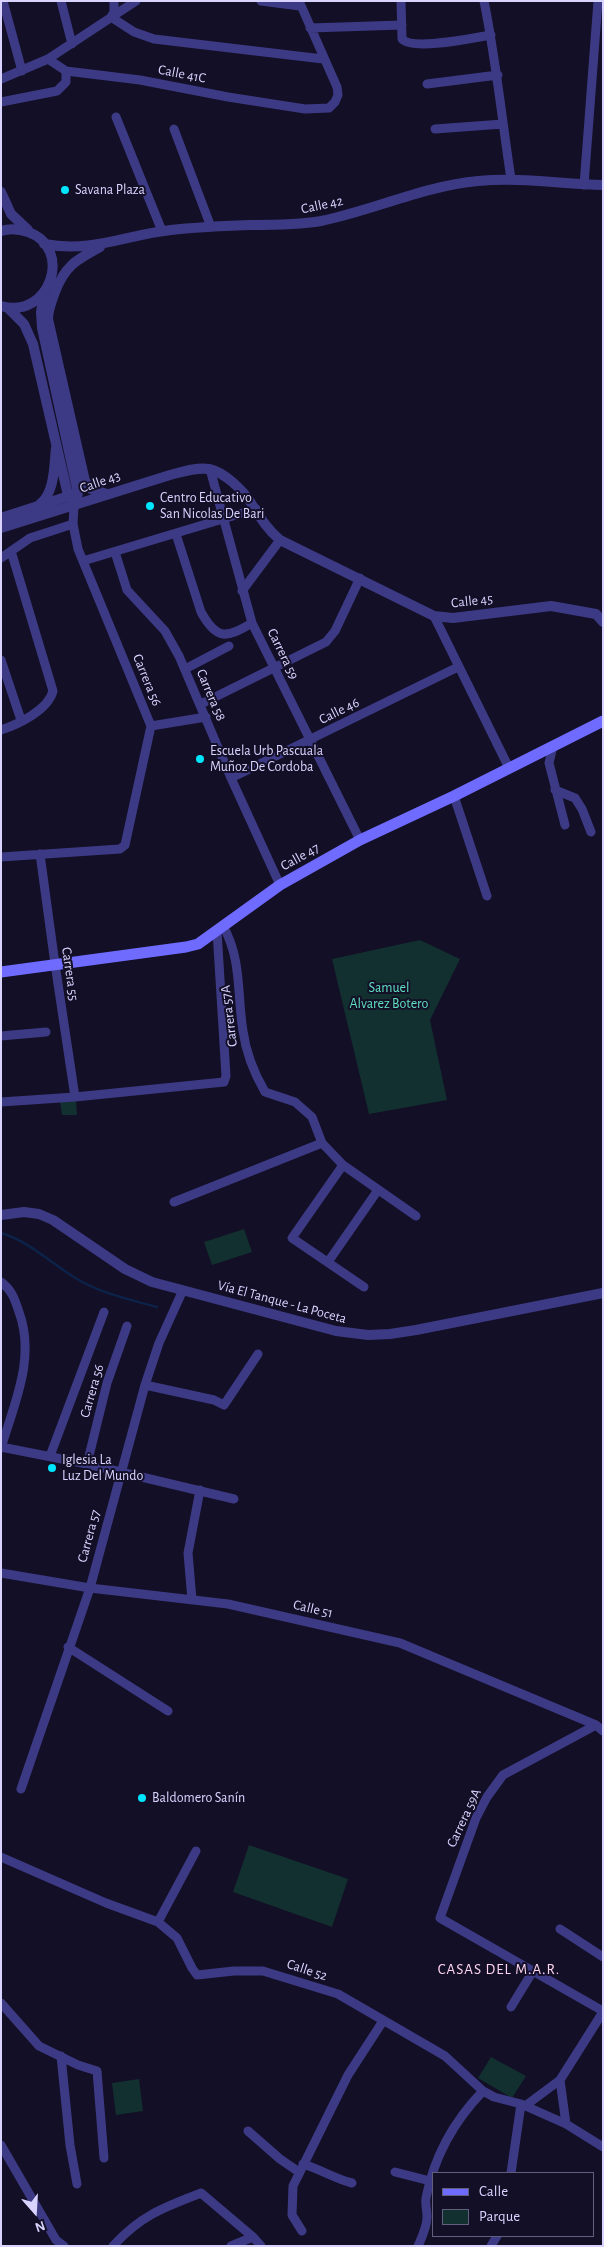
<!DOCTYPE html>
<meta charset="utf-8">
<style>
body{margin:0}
#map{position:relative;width:604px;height:2247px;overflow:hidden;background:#130f26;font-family:"Alegreya Sans",sans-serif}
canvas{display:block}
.frame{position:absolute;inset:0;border:2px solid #d9d4ff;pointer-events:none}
.legend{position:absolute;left:432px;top:2172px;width:162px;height:65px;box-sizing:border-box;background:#130f26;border:1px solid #625e7d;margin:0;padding:6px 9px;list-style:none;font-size:15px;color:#d9d4ff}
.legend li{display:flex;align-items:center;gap:10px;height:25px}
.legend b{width:25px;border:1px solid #625e7d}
.north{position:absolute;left:10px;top:2187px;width:50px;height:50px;-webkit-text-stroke:4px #130f26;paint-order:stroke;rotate:161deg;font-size:14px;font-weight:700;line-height:20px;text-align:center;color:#d9d4ff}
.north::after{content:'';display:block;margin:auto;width:18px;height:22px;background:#d9d4ff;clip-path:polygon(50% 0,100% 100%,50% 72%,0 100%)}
</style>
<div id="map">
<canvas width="604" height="2247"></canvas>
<div class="frame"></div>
<ul class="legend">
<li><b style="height:6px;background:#6f6bff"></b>Calle</li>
<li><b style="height:14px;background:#12302f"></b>Parque</li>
</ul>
<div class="north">N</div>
</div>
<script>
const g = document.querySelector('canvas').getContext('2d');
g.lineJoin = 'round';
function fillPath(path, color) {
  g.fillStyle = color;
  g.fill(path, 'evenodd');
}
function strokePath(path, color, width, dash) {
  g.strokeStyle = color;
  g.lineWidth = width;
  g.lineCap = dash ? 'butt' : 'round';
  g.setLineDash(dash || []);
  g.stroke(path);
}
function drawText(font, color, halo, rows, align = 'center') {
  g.font = font + ' "Alegreya Sans",sans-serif';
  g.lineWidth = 4;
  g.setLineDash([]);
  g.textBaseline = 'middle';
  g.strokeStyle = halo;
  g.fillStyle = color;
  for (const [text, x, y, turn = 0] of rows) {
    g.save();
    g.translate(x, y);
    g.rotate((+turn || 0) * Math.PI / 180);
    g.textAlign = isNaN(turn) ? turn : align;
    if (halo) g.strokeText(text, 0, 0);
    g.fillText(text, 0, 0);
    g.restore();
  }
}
fillPath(new Path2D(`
 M420,940L460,959L430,1020L447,1100L369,1114L332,959Z
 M76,1101L77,1115H62L60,1102Z
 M244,1229L252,1252L212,1265L204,1242Z
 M249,1845L348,1879L332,1927L233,1892Z
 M491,2057L526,2076L512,2098L478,2078Z
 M139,2079L143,2111L116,2115L112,2083Z`), '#12302f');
strokePath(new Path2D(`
 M1,1233C29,1241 52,1264 77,1279C100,1293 131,1300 157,1307`), '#0c2248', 2.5);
strokePath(new Path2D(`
 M3,1L22,71
 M61,1L72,44
 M114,1V12L111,17L134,32L154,39L323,59
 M261,1L300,6
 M401,1L402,39C413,51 473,38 491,35
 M484,1C496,60 502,120 511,179
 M310,28L402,25
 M48,59L66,71L140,80L228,97L305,109L329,108L335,102L338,95L337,87L299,1
 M1,79L48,59L136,1
 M427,84L498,75
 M1,102L57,91L66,82V71
 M116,117L162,231
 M174,129L211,227
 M435,129L503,124
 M584,185L598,1
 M210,469L252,623L360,840
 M176,534L201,612C217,641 227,638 252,623
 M115,552L127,590L165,631L179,656L231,778L280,885
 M1,558L30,538L73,524
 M83,561L256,509
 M242,591L280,540
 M434,616L509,768
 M1,660L21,720
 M185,669L229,646
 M201,704L326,642L335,631L360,578
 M151,726L206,717
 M1,730C19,724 48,710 53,691L11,551
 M553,746L549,763L565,825
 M231,778L458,667
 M555,790L575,798L582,809L591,832
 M454,796L487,896
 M40,854L55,964L75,1097
 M1,857L120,849L125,845L151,726L78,549L73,524L74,506
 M223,926C242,959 237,995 243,1031C246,1053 254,1073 265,1092L295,1102L312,1117L322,1143L343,1165L416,1216
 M1,1036L46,1032
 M1,1102L75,1097L224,1082L226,1076L217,931
 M343,1165L292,1238L364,1287
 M174,1202L322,1143
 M328,1262L378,1190
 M1,1282C12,1290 15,1300 19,1312C36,1358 14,1404 1,1448
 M145,1385L214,1400L224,1405L258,1354
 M1,1447L87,1464L234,1499
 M50,1456L104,1312
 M87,1464L107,1383L127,1326
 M1,1573L90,1588L228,1604L400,1643L596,1725L603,1731
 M192,1600L188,1553L200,1490
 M68,1647L168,1711
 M596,1725L503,1775L487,1797L476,1818L440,1918L603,2011
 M21,1789L90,1588L145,1385L159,1343L183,1290
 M1,1857L106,1903L158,1922L177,1938L192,1968L197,1975L234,1971H263L338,1994L445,2056L483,2091L494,2097L521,2104L566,2124L603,2147
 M158,1922L196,1851
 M560,1929L603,1957
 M1,2003L39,2046L78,2065L97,2071L104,2158
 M511,2007L533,1971
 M61,2056L70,2145L77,2184
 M560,2080L566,2124
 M525,2106L560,2080L603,2012
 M248,2131L280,2159L299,2172
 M1,2145L56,2240L64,2246
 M303,2164C320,2169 335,2179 352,2183
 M395,2172L430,2181
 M511,2173L521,2104
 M302,2231L292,2215L293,2186L348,2075L383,2021
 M113,2246C140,2216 164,2207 201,2193L253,2237L261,2246
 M231,2246L253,2237
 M418,2246C422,2237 427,2227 427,2217C427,2210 425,2204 426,2198C434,2157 454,2121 483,2091
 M491,2246L497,2236`), '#3d3a85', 9);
strokePath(new Path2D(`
 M1,192L11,214L28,230
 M1,231C10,228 19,229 28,232C74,248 50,320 1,306
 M44,244C93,253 125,235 171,230C197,227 223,226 250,225C274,225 298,225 321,221C374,210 424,186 478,181C520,177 561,184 603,185
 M100,247C76,260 65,266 55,292C52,301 48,309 48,319L85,481L91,489L107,494
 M44,293L41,312L42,328L78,493L74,506
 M8,308L24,324L33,344L67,491L74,506
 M40,504C55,493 54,465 56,448
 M1,518L75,494
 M1,528L170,475C182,472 196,467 209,469C224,472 243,490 251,503C260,517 267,529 280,540L434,616L453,618L551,606L596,614L603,622
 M1,1215L24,1212L39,1214L53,1220L125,1269L152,1282L336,1331L368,1335L390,1334L416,1330L603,1293`), '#3d3a85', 10);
strokePath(new Path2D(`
 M1,972L186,947L198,944L280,885L360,840L454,796L603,721`), '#6f6bff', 11);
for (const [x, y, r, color] of [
 [65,190,5,"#00e5ff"],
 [150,506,5,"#00e5ff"],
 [200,759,5,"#00e5ff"],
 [52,1468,5,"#00e5ff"],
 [142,1798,5,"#00e5ff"]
]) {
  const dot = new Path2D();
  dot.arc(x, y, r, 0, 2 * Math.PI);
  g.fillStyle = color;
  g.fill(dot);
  strokePath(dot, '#130f26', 2);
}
drawText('14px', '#d9d4ff', '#130f26', [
 ["Calle 41C",182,74,11],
 ["Calle 42",322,205,-12],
 ["Calle 43",100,482,-19],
 ["Calle 45",472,601,-6],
 ["Carrera 59",283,654,64],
 ["Carrera 56",147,680,68],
 ["Carrera 58",211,695,67],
 ["Calle 46",339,711,-26],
 ["Calle 47",300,857,-29],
 ["Carrera 55",70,974,82],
 ["Carrera 57A",229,1016,-97],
 ["Vía El Tanque - La Poceta",282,1302,15],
 ["Carrera 56",92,1391,-74],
 ["Carrera 57",89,1536,-75],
 ["Calle 51",313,1609,13],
 ["Carrera 59A",464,1818,-65],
 ["Calle 52",307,1970,18]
]);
drawText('14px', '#d9d4ff', '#130f26', [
 ["Savana Plaza",75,190],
 ["Centro Educativo",160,498],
 ["San Nicolas De Bari",160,514],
 ["Escuela Urb Pascuala",210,751],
 ["Muñoz De Cordoba",210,767],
 ["Iglesia La",62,1460],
 ["Luz Del Mundo",62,1476],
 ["Baldomero Sanín",152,1798]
], 'left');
drawText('14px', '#5fe0c0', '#130f26', [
 ["Samuel",389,988],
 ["Alvarez Botero",389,1004]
]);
g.letterSpacing = '1px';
drawText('15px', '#ffd6f0', '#130f26', [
 ["CASAS DEL M.A.R.",499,1969]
]);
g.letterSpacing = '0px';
</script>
